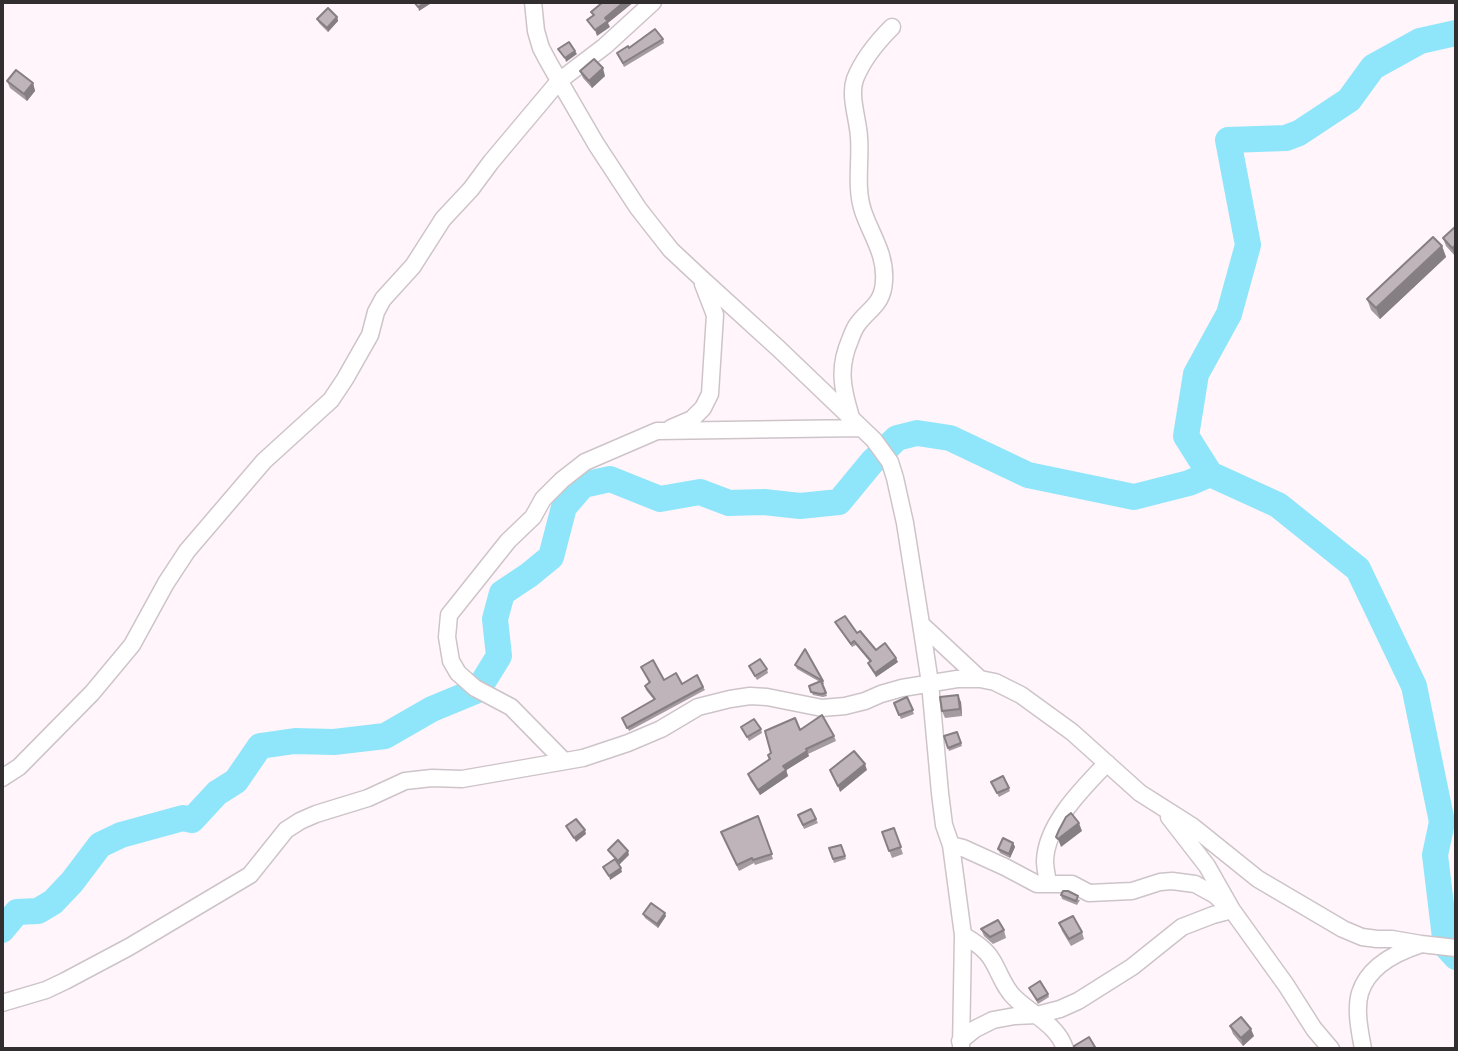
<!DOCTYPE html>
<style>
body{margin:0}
#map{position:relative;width:1458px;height:1051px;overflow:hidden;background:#fff5fa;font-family:Overpass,sans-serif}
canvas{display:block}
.frame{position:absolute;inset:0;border:4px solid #322e30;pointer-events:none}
</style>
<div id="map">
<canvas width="1458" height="1051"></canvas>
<div class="frame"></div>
</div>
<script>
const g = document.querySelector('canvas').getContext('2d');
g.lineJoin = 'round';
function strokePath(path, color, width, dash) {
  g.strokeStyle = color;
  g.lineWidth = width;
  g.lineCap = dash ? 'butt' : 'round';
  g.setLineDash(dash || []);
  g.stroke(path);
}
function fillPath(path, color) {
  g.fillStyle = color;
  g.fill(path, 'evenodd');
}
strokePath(new Path2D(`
 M1456,33L1420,41L1373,67L1349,100L1299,133L1286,138L1228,140L1248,245L1229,314L1196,374L1186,436L1210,474L1278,505L1358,569L1414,686L1442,822L1435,855L1446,946L1456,957
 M2,930L17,912L38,911L53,902L72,882L100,845L121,835L183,818L192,820L217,793L236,781L260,746L295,741L334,742L385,736L432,709L478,690L499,656L495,619L502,593L529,575L551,557L564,507L583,485L610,479L660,499L700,492L729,503L764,502L800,506L839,502L872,462L897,438L917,433L950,438L1028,475L1134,497L1189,483L1210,474`), '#8fe6fa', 26);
const street = new Path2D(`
 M533,2L536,31L541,48L549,63L596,144L638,208L656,231L671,250L701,278L779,349L874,440L890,462L895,478L905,523L921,624L930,683L940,793L944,825L951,845L963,935L961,1049
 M851,417C842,388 838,368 850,340C852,335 854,329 857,325C868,309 883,305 884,281C886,254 871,235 863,211C855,187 861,161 859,137C858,119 849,96 855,79C863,59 877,42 892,27
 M671,428L692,419L703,408L710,394L715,315L703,284
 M921,624L980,679
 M563,760L511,707L475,688L458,673L451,661L447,637L449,615L508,541L533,517L543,499L562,480L585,462L657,431L860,428
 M2,778L19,767L92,693L132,645L166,583L187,551L264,461L331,400L345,379L370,335L376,312L383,299L413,266L443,219L471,189L491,162L559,81L605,46L653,2
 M1169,817L1207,866L1232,910L1286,985L1314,1029L1331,1049
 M951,845L963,848L1005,867L1037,884H1072L1089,893L1132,891L1160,882L1172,881L1195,884L1215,895L1225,904
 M1048,883C1047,876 1045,868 1045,861C1046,824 1083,788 1107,763
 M963,935C974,942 986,949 992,960C1000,973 1004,988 1015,998C1031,1014 1058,1025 1065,1049
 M2,1003L46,990L65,981L129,947L250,875L286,830L300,821L316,814L368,798L405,781L432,778L462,779L583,758L628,743L661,729L698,707L730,699L750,696L767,697L822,708L845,706L865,701L881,694L902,688L957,679H980L995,682L1021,695L1072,732L1140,793L1192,826L1258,879L1343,929L1362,937L1377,939H1392L1421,944L1456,948
 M960,1041L975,1029L993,1020L1015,1016L1037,1015L1060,1009L1078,1001L1132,967L1182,927L1213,915L1232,910
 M1363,1049C1360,1032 1355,1010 1360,993C1368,967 1395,953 1419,945`);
strokePath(street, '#cdc4c9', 19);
strokePath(street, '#fff', 16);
fillPath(new Path2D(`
 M337,17L338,21L328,32L319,23L317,19Z
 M663,39L664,43L624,67L617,53Z
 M580,71L605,76L592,88L583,78Z
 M7,81L33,83L35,91L27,101L10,88Z
 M1456,226L1455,256L1446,246L1443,238Z
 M1442,246L1446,257L1380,319L1371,310L1367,299Z
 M835,622L857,633L876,650L898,662L876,677L869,666L868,663L870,662L856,645L852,647L837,626Z
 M795,665L823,681L824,684H822L827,696L823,697L813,695L809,686L820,682L797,669Z
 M749,666L767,669L768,673L757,680Z
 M641,667L664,680L682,684L703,687L705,690L629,731L622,718L654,700L646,690L645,686L649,683Z
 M907,697L914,714L901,719L894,703Z
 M961,702L962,716L945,718L942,711Z
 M741,727L761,729L762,733L749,741Z
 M800,730L834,736L836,741L808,754L809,756L786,770L788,776L760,795L750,780L748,774L769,760L768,755Z
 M957,732L962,746L949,751L944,736Z
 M1003,776L1010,791L999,797L991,782Z
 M811,809L818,823L804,829L798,815Z
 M758,816L773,859L755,865L754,863L739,871L721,832Z
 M894,828L903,854L892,858L882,832Z
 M1013,843L1015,847L1010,858L1000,853L998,849Z
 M841,845L846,859L834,863L829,848Z
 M1061,895L1080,900L1077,905L1062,899Z
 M643,914L666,916L658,928L645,918Z
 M1059,923L1082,932L1084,939L1071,946L1062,931Z
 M981,929L1004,930L1006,938L993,944L984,936Z
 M1029,988L1048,994L1049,997L1038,1004Z
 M1230,1026L1254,1036L1243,1046L1233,1034Z`), '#a39b9f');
fillPath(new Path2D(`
 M426,2H429L430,4L419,11L418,7Z
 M624,2H634L608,23L610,27L597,36L595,30L605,18Z
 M337,17L338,21L328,32L327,28Z
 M575,51L577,54L566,62L565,58Z
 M603,68L605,76L592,88L589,81Z
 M33,83L35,91L27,101L24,94Z
 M1456,245V255L1455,256L1452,248Z
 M1442,246L1446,257L1380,319L1376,308Z
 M896,658L898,662L876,677L875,673Z
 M958,695L961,702L962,716L960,709Z
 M807,751L809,756L785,771L783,766Z
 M865,764L867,770L840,792L838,786Z
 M786,770L788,776L760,795L758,790Z
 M1079,823L1082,831L1061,847L1058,839Z
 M585,830L586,834L576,842L574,838Z
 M1013,843L1015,847L1010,858L1009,854Z
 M628,851L629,855L619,865L618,861Z
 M621,868L622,872L610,880L609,876Z
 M665,913L666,916L658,928L657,924Z
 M1251,1029L1254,1036L1243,1046L1241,1038Z`), '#857e82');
const building = new Path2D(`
 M414,2H426L418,7Z
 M603,2H624L605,18L608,21L595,30L587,20L594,15L591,12Z
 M328,8L337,17L327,28L317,19Z
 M655,29L663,39L623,63L617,53L628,46L629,48Z
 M569,42L575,51L565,58L558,49Z
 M594,59L603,68L589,81L580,71Z
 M16,70L33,83L24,94L7,81Z
 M1456,226V245L1452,248L1443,238Z
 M1433,237L1442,246L1376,308L1367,299Z
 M845,616L857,633L860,631L876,650L885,643L896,658L875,673L868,663L871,661L854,641L851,644L835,622Z
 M805,649L823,681L795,665Z
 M760,659L767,669L755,676L749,666Z
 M653,660L664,680L676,673L682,684L697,675L703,687L627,728L622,718L655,699L645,686L650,682L641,667Z
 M821,681L826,693L821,694L811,692L809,686Z
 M958,695L960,709L942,711L940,697Z
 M907,697L913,710L899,715L894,703Z
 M822,715L834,736L806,749L807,751L783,766L786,770L758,790L748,774L770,759L768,755L771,753L765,731L795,718L800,730Z
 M754,719L761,729L747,737L741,727Z
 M957,732L961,743L948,748L944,736Z
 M854,751L865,764L838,786L830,770Z
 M1003,776L1009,788L997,793L991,782Z
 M811,809L816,819L803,825L798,815Z
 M1071,813L1079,823L1058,839L1056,837L1059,830L1066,817Z
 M758,816L772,854L753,860L752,858L737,865L721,832Z
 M576,819L585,830L574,838L566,826Z
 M894,828L901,847L889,851L882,832Z
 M1003,838L1013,843L1009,854L998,849Z
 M618,840L628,851L618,861L608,850Z
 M841,845L845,856L833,859L829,848Z
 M615,859L621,868L609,876L603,867Z
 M1063,891H1068L1078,896L1076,901L1061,895Z
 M651,903L665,913L657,924L643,914Z
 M1073,916L1082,932L1069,939L1059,923Z
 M998,920L1004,930L990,937L981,929Z
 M1040,981L1048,994L1037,1000L1029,988Z
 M1241,1017L1251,1029L1241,1038L1230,1026Z
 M1089,1037L1095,1047L1091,1049H1075L1074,1046Z`);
fillPath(building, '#beb4b9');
strokePath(building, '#857e82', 2);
</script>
